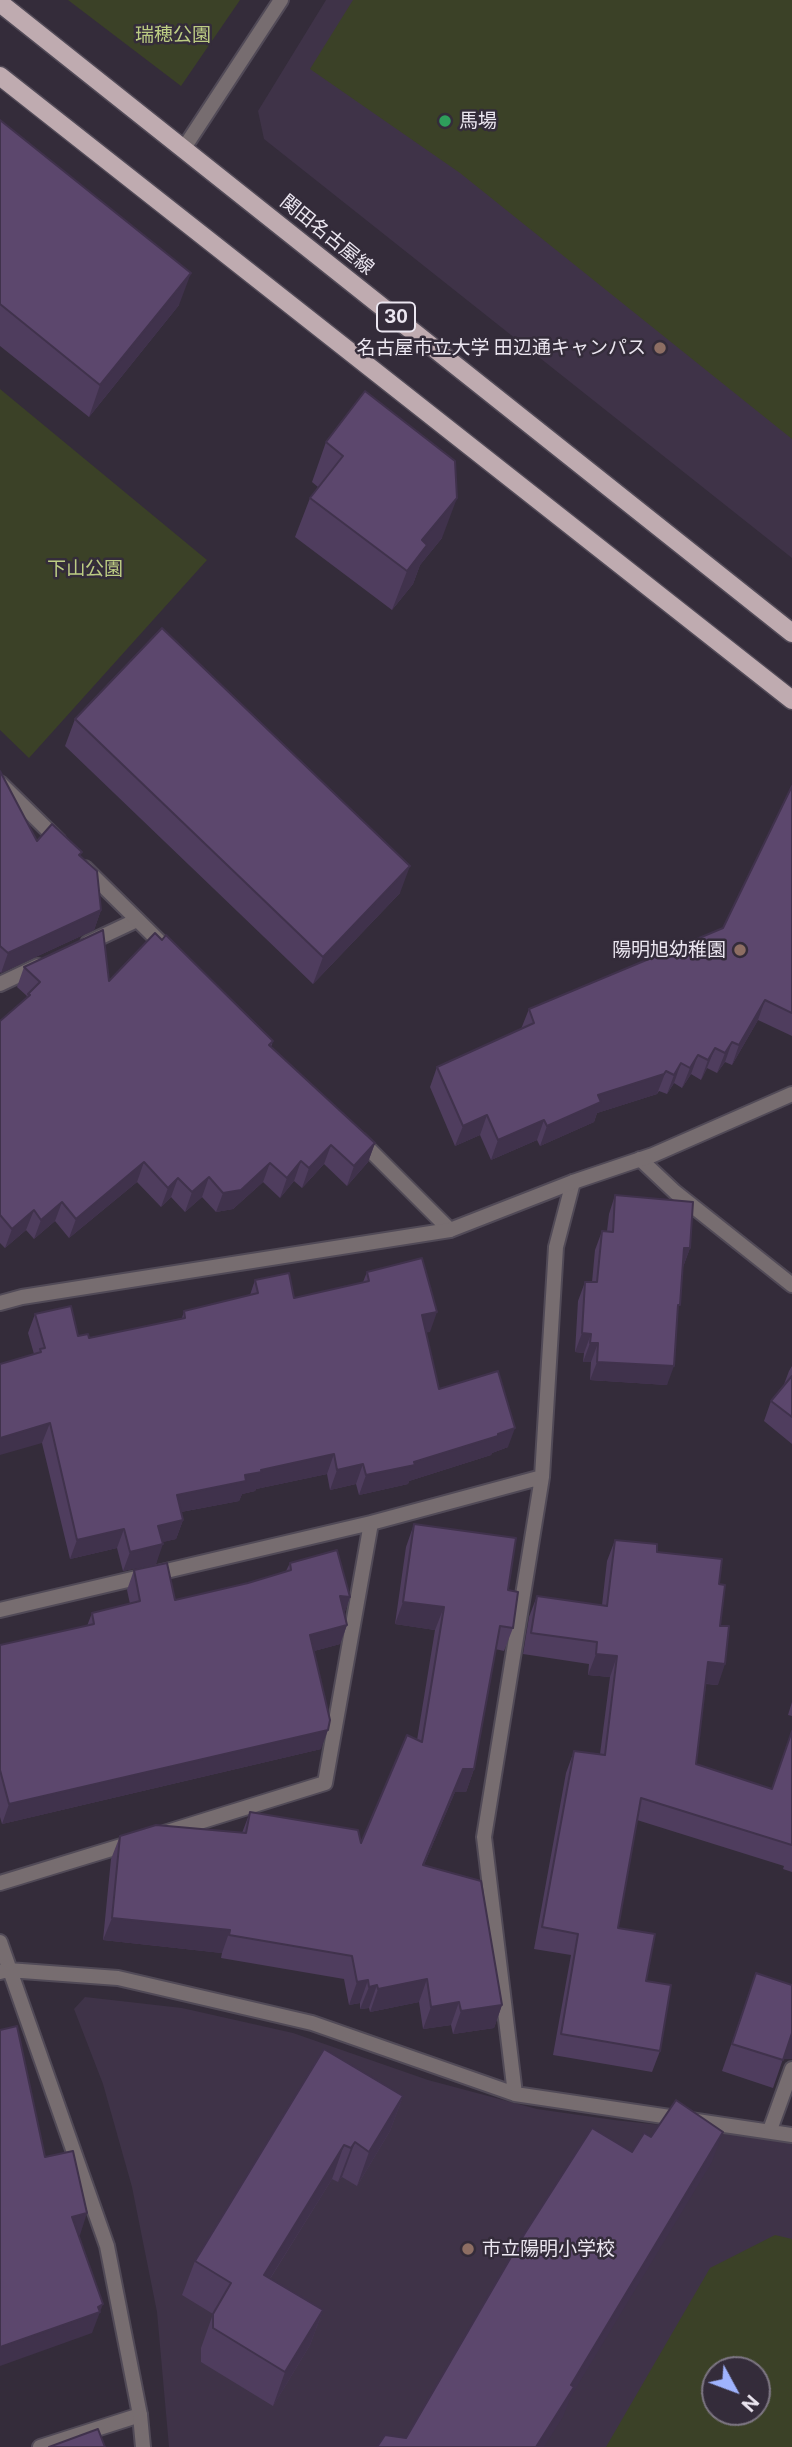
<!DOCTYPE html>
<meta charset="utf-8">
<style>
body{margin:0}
#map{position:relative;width:792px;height:2447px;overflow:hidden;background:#342c3a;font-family:"Public Sans",sans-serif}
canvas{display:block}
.north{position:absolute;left:701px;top:2356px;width:70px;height:70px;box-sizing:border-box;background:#342c3a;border:2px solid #7d7683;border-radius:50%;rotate:131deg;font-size:19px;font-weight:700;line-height:28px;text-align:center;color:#ebe6f0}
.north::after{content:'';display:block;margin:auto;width:24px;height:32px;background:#9fb3fd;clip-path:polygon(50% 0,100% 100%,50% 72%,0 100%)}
</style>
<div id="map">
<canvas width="792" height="2447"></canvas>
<div class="north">N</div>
</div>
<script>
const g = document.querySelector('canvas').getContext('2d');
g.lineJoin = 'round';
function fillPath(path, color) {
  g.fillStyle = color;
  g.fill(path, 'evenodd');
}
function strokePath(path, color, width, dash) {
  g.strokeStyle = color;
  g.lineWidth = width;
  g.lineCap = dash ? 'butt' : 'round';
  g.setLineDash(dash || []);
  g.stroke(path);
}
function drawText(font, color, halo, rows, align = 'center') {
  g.font = font + ' "Public Sans","Noto Sans JP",sans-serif';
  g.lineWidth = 5;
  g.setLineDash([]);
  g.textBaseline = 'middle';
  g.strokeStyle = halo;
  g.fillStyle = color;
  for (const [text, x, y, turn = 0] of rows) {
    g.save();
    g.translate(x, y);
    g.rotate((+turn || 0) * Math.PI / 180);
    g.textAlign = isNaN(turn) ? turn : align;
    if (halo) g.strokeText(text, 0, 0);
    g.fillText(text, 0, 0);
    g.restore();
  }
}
fillPath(new Path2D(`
 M326,0H792V558L264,139L258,111Z
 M85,1997L182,2008L293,2033L428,2080L537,2109L614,2120L792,2139V2447H169L157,2312L132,2187L103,2084L74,2009ZM715,2370H757V2412H715Z`), '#3f3348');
fillPath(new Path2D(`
 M68,0H240L181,86Z
 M353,0H792V439L460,173L310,69Z
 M0,389L207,560L29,758L0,730Z
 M775,2235L792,2239V2447H606L710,2268ZM715,2370H757V2412H715Z`), '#3b4127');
const service = new Path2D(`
 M184,148L281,0
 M88,943L137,920
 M0,984L38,966
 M40,2447L140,2415`);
const minor = new Path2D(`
 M0,783L59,841
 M85,868L165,947
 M359,1139L450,1230
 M640,1159L675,1192L792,1285
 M0,1610L371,1523L542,1477
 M164,1833L325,1783L371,1523
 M0,1883L131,1843
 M0,1942L107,2246L140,2415L143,2447
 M0,1972L8,1970L118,1978L312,2023L515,2094L792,2135
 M515,2094L484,1837L542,1477L556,1247L573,1182
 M770,2130L792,2069`);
const tertiary = new Path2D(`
 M0,1303L22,1297L450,1230L573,1182L653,1155L792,1094`);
const primary = new Path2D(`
 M0,3L792,633
 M0,76L792,700`);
strokePath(service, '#514a57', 18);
strokePath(minor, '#514a57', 18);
strokePath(tertiary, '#514a57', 18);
strokePath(primary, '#514a57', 21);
strokePath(service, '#776d70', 14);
strokePath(minor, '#776d70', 14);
strokePath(tertiary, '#776d70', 14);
strokePath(primary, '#bfabb0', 18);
fillPath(new Path2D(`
 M0,120L179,305L89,417L0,346Z
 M365,391L442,538L420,565L413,584L392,610L295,537L310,498L318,487L312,482L326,442Z
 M75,719L400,893L313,984L65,746Z
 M0,771L37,841L81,856L101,910L94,930L1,973L0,972Z
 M792,786V1036L758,1020L732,1065L725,1062L717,1073L707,1068L701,1080L691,1074L682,1088L674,1083L667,1094L659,1091L657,1094L597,1113L594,1122L540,1146L537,1140L491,1160L480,1135L455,1146L430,1087L437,1067L521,1029L529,1009L723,928Z
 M24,967L109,981L273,1041L271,1047L375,1143L368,1162L347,1186L324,1164L302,1188L294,1181L280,1198L263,1182L233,1209L216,1212L202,1197L185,1212L171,1197L161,1207L137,1182L69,1238L55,1221L34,1239L26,1230L5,1248L0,1243V1021L26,998L27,996L17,987Z
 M615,1195L690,1248L683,1267L667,1385L590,1380L591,1362H583L584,1353L575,1352L578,1301L585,1282H592L595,1250L602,1231H607L609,1214Z
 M367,1272L430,1332H426L439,1389L508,1447L492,1453L491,1455L409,1481L408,1484L359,1495L356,1484L330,1490L327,1474L256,1489L255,1491L242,1494L239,1501L181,1512L183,1520L176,1539L162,1542L156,1564L123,1571L117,1548L70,1559L42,1443L34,1354L28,1333L35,1314L78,1336L89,1338L182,1318L184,1311L250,1295L255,1280L294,1298L363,1282Z
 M792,1366V1444L764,1421L771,1401L783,1387L789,1371Z
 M414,1524L508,1590L513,1628L504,1651L495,1649L474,1769L466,1792H455L424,1865L502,2005L494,2028L453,2034L451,2025L423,2029L419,2002L370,2012L369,2008L360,2009V2003L349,2005L344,1979L221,1958L222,1953L103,1940L111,1859L120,1836L242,1833L250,1812L361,1843L417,1740L435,1630L395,1624L406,1547Z
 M615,1540L657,1552L719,1584L720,1626L718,1685L706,1684L696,1764L772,1789L792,1730V1872L783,1869L784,1866L637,1820L618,1928L646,1981L660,2051L652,2072L553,2055L571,1955L534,1949L566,1773L574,1751L600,1754L610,1677L588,1675L589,1664L523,1654L529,1617L537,1596L602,1605L607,1561Z
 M290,1563L350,1597L344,1614L347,1625L340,1644L314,1651L321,1749L2,1824L0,1817V1645L87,1626L92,1613L130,1604L127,1590L134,1570L175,1600L248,1583L286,1571Z
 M792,1702V1716L788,1715Z
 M756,1973L792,2059H783L773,2088L722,2071Z
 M403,2096L390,2131L357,2186L342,2177L338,2182L332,2179L270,2279L323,2310L310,2345L273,2406L201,2362V2348L213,2314L182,2295L195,2261Z`), '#4f3d5e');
fillPath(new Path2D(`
 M191,273L179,305L89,417L100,385Z
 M457,498L442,538L420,565L413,584L392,610L407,571L422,540Z
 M410,866L400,893L313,984L323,957Z
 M101,910L94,930L1,973L8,953Z
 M765,1000L758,1020L732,1065L739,1045Z
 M732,1042L725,1062L717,1073L725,1053Z
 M715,1048L707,1068L701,1080L708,1060Z
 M698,1055L691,1074L682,1088L690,1068Z
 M681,1063L674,1083L667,1094L674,1075Z
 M666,1071L657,1094L597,1113L594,1122L540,1146L547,1126L598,1095Z
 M487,1115L480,1135L455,1146L463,1126Z
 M544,1120L537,1140L491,1160L498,1140Z
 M375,1143L368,1162L347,1186L354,1166Z
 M331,1145L324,1164L302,1188L309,1168Z
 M301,1161L294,1181L280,1198L287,1178Z
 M144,1162L137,1182L69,1238L76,1219Z
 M270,1163L263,1182L233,1209L216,1212L223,1193Z
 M209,1177L202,1197L185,1212L192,1192Z
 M178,1178L171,1197L161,1207L168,1188Z
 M62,1202L55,1221L34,1239L41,1220Z
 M34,1210L26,1230L5,1248L12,1229Z
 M684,1248H690L683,1267Z
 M437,1312L430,1332L415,1335L422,1315Z
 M582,1333L591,1334L584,1353L575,1352Z
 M590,1343H598L591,1362H583Z
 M597,1362L674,1366L667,1385L590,1380Z
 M50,1423L42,1443L0,1455V1438Z
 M515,1428L508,1447L492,1453L491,1455L409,1481L408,1484L359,1495L366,1475Z
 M334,1454L327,1474L256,1489L255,1491L242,1494L239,1501L170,1514L177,1495L261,1470Z
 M363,1464L356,1484L330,1490L337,1470Z
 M183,1520L176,1539L151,1545L158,1526Z
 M124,1529L117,1548L70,1559L77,1540Z
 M163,1544L156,1564L123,1571L130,1552Z
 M340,1596L350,1597L343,1617Z
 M403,1602L444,1607L435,1630L395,1624Z
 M347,1625L340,1644L303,1654L310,1635Z
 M596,1654L617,1656L610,1677L588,1675Z
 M708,1662L725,1664L718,1685L701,1683Z
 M328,1730L321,1749L2,1824L9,1804Z
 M463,1769H474L466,1792H455L414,1888L423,1865Z
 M112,1918L230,1930L222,1953L103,1940Z
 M427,1979L419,2002L370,2012L378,1989Z
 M368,1980L360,2003L349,2005L357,1982Z
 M377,1985L369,2008L360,2009L369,1987Z
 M459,2002L451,2025L423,2029L431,2007Z
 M502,2005L494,2028L453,2034L461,2011Z
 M792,2033V2059H783Z
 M403,2096L390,2131L357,2186L369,2152Z
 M723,2132L712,2162L570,2398L563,2417L544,2447H536L571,2385Z
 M355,2142L342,2177L338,2182L351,2148Z
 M344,2145L332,2179L251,2309L264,2275Z
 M87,2213L80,2235L65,2238L72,2217Z
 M103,2304L92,2333L0,2366V2347Z
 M323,2310L310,2345L273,2406L285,2372Z`), '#40324c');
const building = new Path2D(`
 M0,120L191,273L100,385L0,304Z
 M365,391L455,461L457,498L422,540L427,545L407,571L310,498L343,456L326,442Z
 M162,628L410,866L323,957L75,719Z
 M0,771L37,841L52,824L82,852L79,855L97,871L101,910L8,953L0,946Z
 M792,786V1013L765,1000L739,1045L732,1042L725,1053L715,1048L708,1060L698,1055L690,1068L681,1063L674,1075L666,1071L664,1074L598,1095L601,1102L547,1126L544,1120L498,1140L487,1115L463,1126L437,1067L534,1023L529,1009L723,928Z
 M103,930L109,981L155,933L162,940L166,935L273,1041L269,1045L375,1143L354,1166L331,1145L309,1168L301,1161L287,1178L270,1163L241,1190L223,1193L209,1177L192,1192L178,1178L168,1188L144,1162L76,1219L62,1202L41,1220L34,1210L12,1229L0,1215V1021L30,995L28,994L40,982L24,967Z
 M615,1195L693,1202L690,1248H684L680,1305H678L674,1366L597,1362L598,1343H590L591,1334L582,1333L585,1282H597L602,1231L613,1232Z
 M422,1258L437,1312L422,1315L439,1389L498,1371L515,1428L498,1434V1436L414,1462L415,1465L366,1475L363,1464L337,1470L334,1454L261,1470L262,1472L245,1475L246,1481L177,1495L183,1520L158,1526L163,1544L130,1552L124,1529L77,1540L50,1423L0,1438V1364L41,1352L40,1349L45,1348L35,1314L71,1306L78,1336L88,1334L89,1338L185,1318L184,1311L258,1293L255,1280L289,1273L294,1298L369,1281L367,1272Z
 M792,1376V1417L771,1401Z
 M414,1524L516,1538L508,1590L518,1592L513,1628L500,1626L474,1769H463L423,1865L481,1881L502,2005L461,2011L459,2002L431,2007L427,1979L378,1989L377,1985L369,1987L368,1980L357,1982L352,1956L229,1935L230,1930L112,1918L120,1836L156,1825L246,1833L250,1812L358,1830L361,1843L407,1735L422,1742L444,1607L403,1602Z
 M615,1540L657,1544V1552L722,1559L719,1584L725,1585L720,1626H729L725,1664L708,1662L696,1764L772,1789L792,1731V1845L641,1798L618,1928L655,1934L646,1981L671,1985L660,2051L561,2034L578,1934L542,1927L574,1751L605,1755L617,1656L596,1654L597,1642L531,1633L537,1596L607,1606Z
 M337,1550L350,1597L340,1596L347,1625L310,1635L330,1720L328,1730L9,1804L0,1770V1645L94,1624L92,1613L140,1601L134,1570L167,1563L175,1600L248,1583L291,1570L290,1563Z
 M756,1973L792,1985V2033L783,2060L732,2044Z
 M17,2026L45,2157L73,2151L87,2213L72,2217L103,2304L98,2307L100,2312L0,2347V2030Z
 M324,2049L403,2096L369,2152L355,2142L351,2148L344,2145L264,2275L323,2310L285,2372L213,2328V2314L231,2283L195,2261Z
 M676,2100L723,2132L571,2385L574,2387L536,2447H377L385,2435L406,2438L525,2233L592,2128L632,2152L644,2133L651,2137Z
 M98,2429L105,2447H49Z`);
fillPath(building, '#5c476d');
strokePath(building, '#40324c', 2);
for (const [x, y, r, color] of [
 [445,121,7,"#2e9e5b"],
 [660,348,7,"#8d6e63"],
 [740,950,7,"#8d6e63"],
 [468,2249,7,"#8d6e63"]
]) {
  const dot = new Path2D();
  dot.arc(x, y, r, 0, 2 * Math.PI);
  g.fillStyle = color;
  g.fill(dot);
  strokePath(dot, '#342c3a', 2.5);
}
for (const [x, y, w] of [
 [396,317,38]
]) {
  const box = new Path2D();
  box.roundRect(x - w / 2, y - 14.5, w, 29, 5);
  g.fillStyle = '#342c3a';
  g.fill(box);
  strokePath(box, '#ebe6f0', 2);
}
drawText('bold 18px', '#ebe6f0', null, [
 ["30",396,317]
]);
drawText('19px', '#bccc83', '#342c3a', [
 ["瑞穂公園",173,35],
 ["下山公園",85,569]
]);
drawText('19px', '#ebe6f0', '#342c3a', [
 ["馬場",459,121],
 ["名古屋市立大学 田辺通キャンパス",646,348,"right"],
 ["陽明旭幼稚園",726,950,"right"],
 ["市立陽明小学校",482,2249]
], 'left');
drawText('19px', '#ebe6f0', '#342c3a', [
 ["関田名古屋線",327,235,39]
]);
</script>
